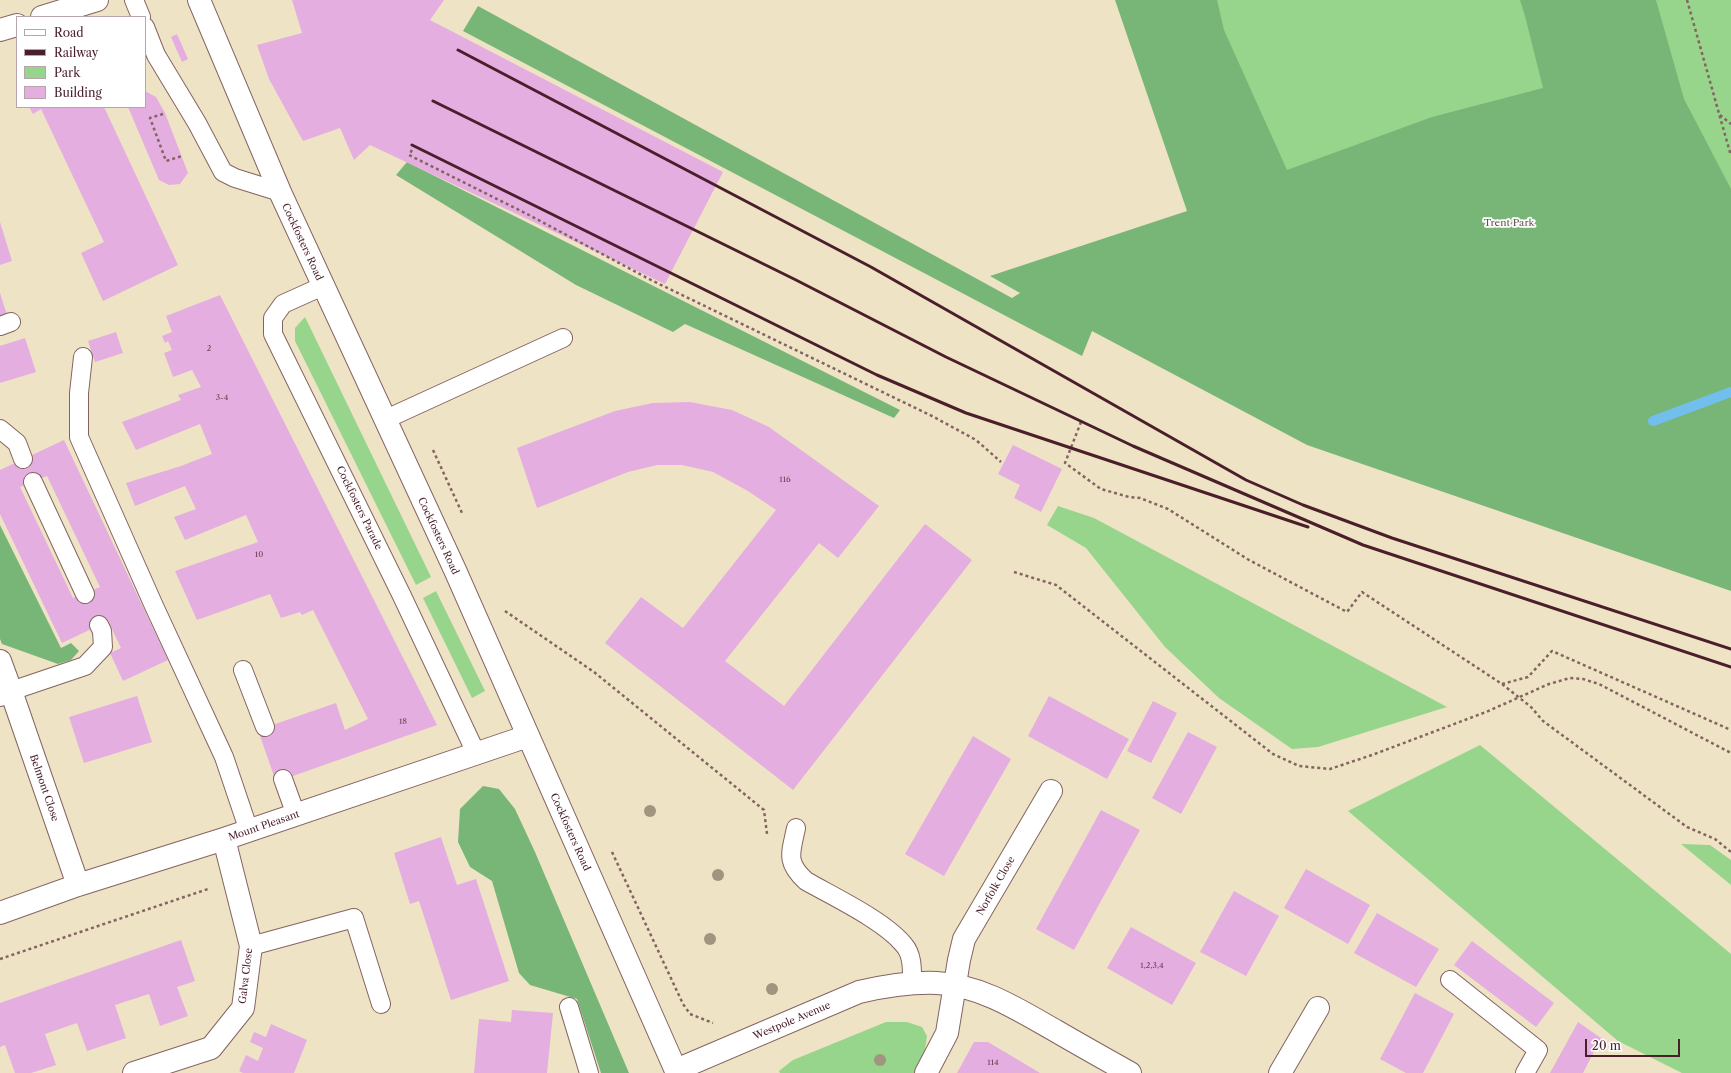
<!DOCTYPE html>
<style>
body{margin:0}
#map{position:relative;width:1731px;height:1073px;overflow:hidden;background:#efe3c5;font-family:"Libre Caslon Text",serif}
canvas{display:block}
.legend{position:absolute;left:16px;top:16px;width:130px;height:92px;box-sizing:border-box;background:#fff;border:1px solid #b7a5aa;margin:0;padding:5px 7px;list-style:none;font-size:12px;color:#4a1f2b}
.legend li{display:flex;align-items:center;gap:8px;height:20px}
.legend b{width:20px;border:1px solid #b7a5aa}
.scale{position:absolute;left:1585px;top:1039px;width:95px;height:18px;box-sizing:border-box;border:2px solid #4a1f2b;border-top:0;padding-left:5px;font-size:12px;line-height:14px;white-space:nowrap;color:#4a1f2b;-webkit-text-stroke:3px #fff;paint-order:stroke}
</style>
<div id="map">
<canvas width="1731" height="1073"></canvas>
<ul class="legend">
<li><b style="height:5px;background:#fff"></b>Road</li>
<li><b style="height:5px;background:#4a1f2b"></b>Railway</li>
<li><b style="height:11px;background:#96d58b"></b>Park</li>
<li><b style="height:11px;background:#e4aee1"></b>Building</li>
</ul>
<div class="scale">20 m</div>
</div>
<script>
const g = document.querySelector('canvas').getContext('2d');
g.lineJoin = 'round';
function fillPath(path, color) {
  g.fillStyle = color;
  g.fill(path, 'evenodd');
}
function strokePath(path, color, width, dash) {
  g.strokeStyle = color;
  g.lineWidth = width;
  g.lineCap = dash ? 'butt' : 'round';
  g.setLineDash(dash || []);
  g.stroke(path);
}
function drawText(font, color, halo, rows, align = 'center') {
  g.font = font + ' "Libre Caslon Text",serif';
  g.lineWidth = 3.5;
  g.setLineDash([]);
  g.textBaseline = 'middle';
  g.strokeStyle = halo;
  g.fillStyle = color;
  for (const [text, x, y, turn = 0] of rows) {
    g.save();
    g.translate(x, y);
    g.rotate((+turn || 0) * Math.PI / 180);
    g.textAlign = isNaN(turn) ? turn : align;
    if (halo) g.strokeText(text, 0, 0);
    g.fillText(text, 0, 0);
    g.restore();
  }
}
fillPath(new Path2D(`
 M1122,0H1731V486L1423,434Z
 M305,317L431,577L416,585L295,341V328Z
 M1058,506L1094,518L1447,707L1318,747L1292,749L1219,698L1165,647L1086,548L1047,525Z
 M436,591L485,691L472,698L423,598Z
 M1480,745L1731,954V1073H1682L1618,1041L1348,811Z
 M1681,844L1710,845L1731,860V885Z
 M886,1022H907L922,1027L927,1036L924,1057L916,1073H780L779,1071L793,1060Z`), '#96d58b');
fillPath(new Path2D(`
 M1115,0H1217L1224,30L1287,170L1432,117L1543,88L1525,16L1520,0H1656L1684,99L1731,189V591L1307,445L1092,331L1082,356L463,31L478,6L1012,298L1020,293L990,276L1187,211Z
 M407,162L900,410L894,418L685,324L673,332L576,285L396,175Z
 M0,525L61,648L71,643L79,651L71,660L58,664L2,644L0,639Z
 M483,786L499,789L515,809L535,852L629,1073H601L577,999L530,985L519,973L492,881L470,867L458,842L460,809Z`), '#78b677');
strokePath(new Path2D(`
 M1653,421L1731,392`), '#72beec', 10);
fillPath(new Path2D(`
 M292,0H444L430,20L723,172L665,284L370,145L354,160L340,128L303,141L269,79L257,45L302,33Z
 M177,34L188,59L182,62L171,37Z
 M145,91L156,97L165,113L188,173L180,184L169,185L159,180L128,107H145Z
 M29,107H104L178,265L103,301L81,253L104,242L41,109L33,114Z
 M0,222L12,261L0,265Z
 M0,293L7,315L0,317Z
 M220,295L437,725L276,782L258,730L336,703L345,730L368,719L313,610L302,615L300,612L281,618L270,594L197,620L175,571L258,542L246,515L185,540L174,517L196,509L185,486L135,506L126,483L181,466L212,454L200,424L136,450L122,422L181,400L178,395L201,387L192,370L173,377L164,353L172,350L168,341L165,343L162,336L172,332L166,316Z
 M116,332L123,353L95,362L88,341Z
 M25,338L36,372L0,383V346Z
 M690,402L732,410L769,427L879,506L838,558L819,543L725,661L784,706L925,524L972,560L793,790L605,643L641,597L683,628L776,510L748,491L713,472L682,465H657L628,472L537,508L517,448L615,411L653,403Z
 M64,440L168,660L123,681L110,653L121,648L108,621L62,643L0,514V470ZM47,476L100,587L73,598L20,487Z
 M1013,445L1062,469L1041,512L1014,498L1020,485L998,474Z
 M137,696L152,742L84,763L69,717Z
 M1049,696L1129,739L1107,779L1028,736Z
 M1153,701L1177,713L1151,763L1127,751Z
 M1188,732L1217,747L1181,814L1152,798Z
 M973,736L1011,759L944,876L905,854Z
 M1101,810L1140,830L1074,950L1036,929Z
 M441,837L457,885L476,879L509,981L451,1000L419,901L410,904L394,853Z
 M1306,869L1370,905L1348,944L1284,908Z
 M1234,891L1279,916L1246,976L1200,952Z
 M1377,913L1439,949L1416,987L1354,953Z
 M1131,927L1196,963L1172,1005L1107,968Z
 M181,940L195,981L177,987L188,1016L160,1026L149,994L115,1005L126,1038L87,1051L77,1023L45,1034L56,1065L31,1073H15L5,1045L0,1047V1003Z
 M1472,941L1554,1003L1536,1027L1454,965Z
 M1415,993L1454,1014L1423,1073H1406L1380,1059Z
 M512,1010L553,1013L547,1073H474L479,1019L511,1022Z
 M1578,1022L1601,1038L1583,1073H1550Z
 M271,1024L307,1040L294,1073H243L239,1071L246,1055L258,1061L263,1048L250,1042L254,1032L266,1037Z
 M974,1042H988L1040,1073H957Z`), '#e4aee1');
const service = new Path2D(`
 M134,0L141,17
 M145,27L156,55L197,123L223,172L235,178L280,192
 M323,286L283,304L273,318V334L402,596L476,753
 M0,326L11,322
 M83,357L79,393V437L154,606L224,757L249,831
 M384,420L563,338
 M0,429L17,443L23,459
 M33,482L85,594
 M243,670L265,727
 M11,691L85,666L103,647L102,631L99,625
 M283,779L296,815
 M796,828C791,853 785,862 806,881C834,897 885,921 904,945C913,955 912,971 912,983
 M251,946L354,918L381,1004
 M1450,980L1538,1050L1525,1073
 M569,1007L589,1073`);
const minor = new Path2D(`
 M42,17L97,0
 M0,30L17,25
 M0,661L11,691L0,695
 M11,691L78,885
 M0,913L78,885L224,839L528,736
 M676,1070L859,992C885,986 910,982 937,983C980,985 1019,1010 1056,1031C1080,1045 1105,1059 1130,1073
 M134,1073L211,1048L243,1008L251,946L224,839
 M926,1073L947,1033L959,960L964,939L1051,791
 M1280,1073L1318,1008`);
const primary = new Path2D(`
 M199,0L280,192L455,570L677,1073`);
strokePath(service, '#846461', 20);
strokePath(minor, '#846461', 24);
strokePath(primary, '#846461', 24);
strokePath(new Path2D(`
 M1687,0L1731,156
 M163,114L150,118L166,161L182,156
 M1720,115L1731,124
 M412,150L409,155L529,215L651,280L932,416L976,440L1001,462
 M1081,422L1065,463L1101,489L1129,497L1140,498L1168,509L1249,560L1347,612L1362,592L1502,684L1531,707L1543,721L1687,827L1715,839L1731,852
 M433,450L462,513
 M1014,572L1056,585L1273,754L1299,766L1330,769L1372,755L1486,712L1549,684L1570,678L1583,679L1599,684L1731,753
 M505,611L594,672L764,810L767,834
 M1502,684L1528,677L1552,651L1731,730
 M612,852L683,1004L690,1014L713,1023
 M0,959L208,889`), '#846461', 2.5, [3, 3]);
strokePath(service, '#fff', 18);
strokePath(minor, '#fff', 22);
strokePath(primary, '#fff', 22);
strokePath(new Path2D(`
 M458,50L871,267L1246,480L1303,505L1392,538L1731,649
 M433,101L796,280L946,357L1133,446L1363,545L1731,667
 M412,145L877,375L966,413L1308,527`), '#4a1f2b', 3);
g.fillStyle = '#a19580';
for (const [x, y] of [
 [650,811],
 [718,875],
 [710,939],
 [772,989],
 [880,1060]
]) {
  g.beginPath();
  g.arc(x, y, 6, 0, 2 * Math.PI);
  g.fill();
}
drawText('8px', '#704358', null, [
 ["2",209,349],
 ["3-4",222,398],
 ["116",785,480],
 ["10",259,555],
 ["18",403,722],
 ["1,2,3,4",1152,966],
 ["114",993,1063]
]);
drawText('10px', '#615648', '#fff', [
 ["Trent Park",1509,223]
]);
drawText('10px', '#4a1f2b', '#fff', [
 ["Cockfosters Road",302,242,65],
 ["Cockfosters Parade",359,508,64],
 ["Cockfosters Road",438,536,65],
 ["Belmont Close",44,788,71],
 ["Mount Pleasant",264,826,-19],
 ["Cockfosters Road",570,832,66],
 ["Norfolk Close",996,886,-60],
 ["Galva Close",246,976,-83],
 ["Westpole Avenue",792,1021,-23]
]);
</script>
